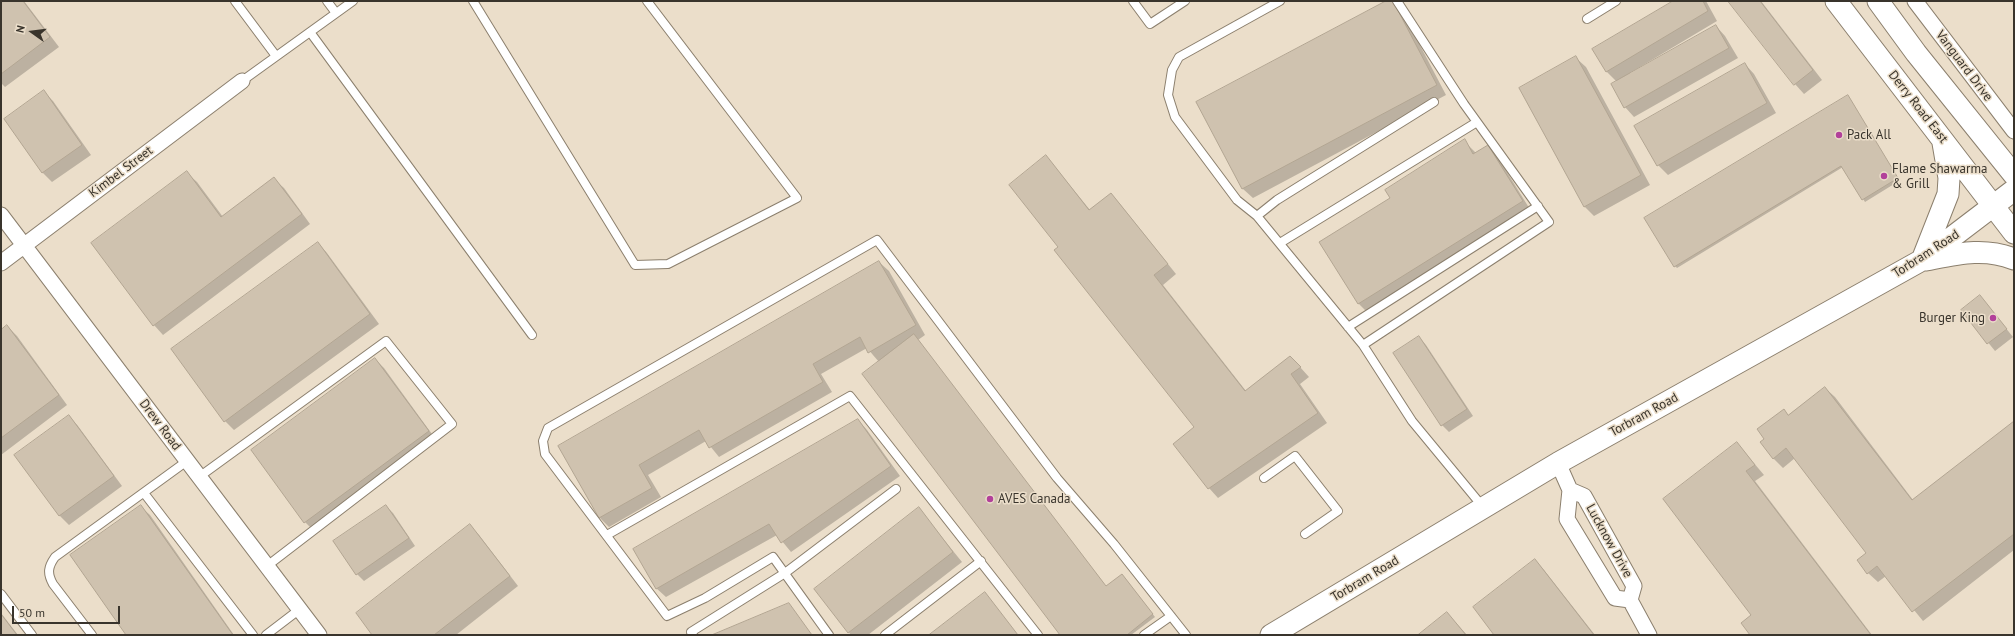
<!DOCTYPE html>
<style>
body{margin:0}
#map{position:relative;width:2015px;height:636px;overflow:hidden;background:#ebdeca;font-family:"PT Sans",sans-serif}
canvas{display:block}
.frame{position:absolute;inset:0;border:2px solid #39342c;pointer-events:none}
.north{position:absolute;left:12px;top:12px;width:40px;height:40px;-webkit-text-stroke:3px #ebdeca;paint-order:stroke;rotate:284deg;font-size:11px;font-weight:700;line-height:16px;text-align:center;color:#39342c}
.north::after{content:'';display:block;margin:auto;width:14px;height:18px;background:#39342c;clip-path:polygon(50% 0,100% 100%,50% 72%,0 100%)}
.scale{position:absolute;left:12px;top:606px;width:108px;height:18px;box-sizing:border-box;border:2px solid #39342c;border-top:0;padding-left:5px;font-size:12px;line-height:14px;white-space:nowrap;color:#39342c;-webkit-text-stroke:3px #ebdeca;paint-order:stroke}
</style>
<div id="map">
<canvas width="2015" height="636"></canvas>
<div class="frame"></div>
<div class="north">N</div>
<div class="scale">50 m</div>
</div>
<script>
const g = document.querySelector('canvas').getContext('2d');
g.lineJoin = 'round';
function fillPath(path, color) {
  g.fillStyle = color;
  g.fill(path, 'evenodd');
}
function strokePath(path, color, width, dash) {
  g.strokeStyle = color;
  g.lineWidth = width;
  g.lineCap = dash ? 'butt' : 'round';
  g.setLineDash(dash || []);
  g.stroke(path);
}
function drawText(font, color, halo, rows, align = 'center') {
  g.font = font + ' "PT Sans",sans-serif';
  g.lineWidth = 3;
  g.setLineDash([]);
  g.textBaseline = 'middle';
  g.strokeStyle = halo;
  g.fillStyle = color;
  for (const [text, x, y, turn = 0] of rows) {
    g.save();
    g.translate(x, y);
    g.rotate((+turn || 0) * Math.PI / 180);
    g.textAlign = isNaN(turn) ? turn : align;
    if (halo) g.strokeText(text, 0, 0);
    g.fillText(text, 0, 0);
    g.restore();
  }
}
fillPath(new Path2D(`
 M6,1H24L59,47L5,87L1,83V4Z
 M1388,1H1393L1401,9L1446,95L1253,198L1243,189L1198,103Z
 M1675,1H1706L1717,21L1630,73V74L1716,26L1725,36L1738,58L1634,117L1625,107L1617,82L1606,71Z
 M1730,1H1761L1822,80L1804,94L1795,84Z
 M1576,58L1586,67L1650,185L1594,216L1584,206Z
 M1745,64L1754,74L1776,113L1668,175L1658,165Z
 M44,92L53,101L91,155L52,182L42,172Z
 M1848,96L1899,181L1865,202L1843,167L1677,268L1675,266Z
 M1464,141L1476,153L1488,146L1497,156L1531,211L1368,313L1359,304L1321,243L1392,198Z
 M1046,156L1090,210L1111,194L1120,204L1176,274L1163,285L1246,391L1300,367L1309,377L1300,384L1327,423L1218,498L1209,488L1196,427L1059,247Z
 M187,173L197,182L223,217L274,179L284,188L310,224L163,335L154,325Z
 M318,243L327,253L379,324L234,430L225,421Z
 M879,262L889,271L925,335L918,340L1106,587L1124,577L1155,617L1131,635H1062L879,362L867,348L821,374L832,392L719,457L706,441L648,475L661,497L609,527L600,518L559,447Z
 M1980,296L2013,337L1995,351L1962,310Z
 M7,326L17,336L67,405L1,455V331Z
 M1419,337L1426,345L1473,416L1449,432L1442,425Z
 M375,359L384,368L437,441L315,532L305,522Z
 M1825,388L1835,397L1913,500L2014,422V550L1923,621L1886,576L1878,582L1868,573L1867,553L1795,458L1783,468L1773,458L1766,439L1784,410L1789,416Z
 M69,416L78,426L122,486L69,525L60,516L16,455Z
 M858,420L867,430L900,476L791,552L777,535L666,597L656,588Z
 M1737,443L1764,475L1755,481L1872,635H1751L1752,615Z
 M140,506L150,515L234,635H127Z
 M386,506L393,513L415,546L364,581L357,574Z
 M919,509L962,562L868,635H851L815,589Z
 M470,526L479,535L518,586L456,635H374Z
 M1535,560L1544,570L1595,635H1495Z
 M1,613L18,635H1Z
 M1447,613L1467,635H1420Z`), '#0003');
const building = new Path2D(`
 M4,1H23L50,37L1,74V3Z
 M1386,1H1393L1437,85L1242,189L1196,102Z
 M1673,1H1703L1708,11L1606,72L1592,49Z
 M1728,1H1760L1813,70L1794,85Z
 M1716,25L1729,48L1624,108L1611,84Z
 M1576,56L1641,175L1584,207L1519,88Z
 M1745,63L1767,103L1657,166L1634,126Z
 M44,90L82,145L42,173L4,119Z
 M1848,95L1898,178L1862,200L1841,166L1674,267L1644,218Z
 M1465,139L1473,154L1488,145L1523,201L1358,304L1319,242L1390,198L1385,190Z
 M1046,155L1089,210L1111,193L1168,264L1154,275L1245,391L1290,356L1301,367L1291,374L1318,413L1208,489L1173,444L1194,427L1054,250L1058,247L1009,185Z
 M187,171L221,217L274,177L302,214L153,326L91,243Z
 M318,242L370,314L224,422L171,349Z
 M879,261L916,325L868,353L860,337L813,364L823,382L709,448L699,430L639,465L652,488L599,518L558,446Z
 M1980,295L2007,329L1987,344L1961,310Z
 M7,325L59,395L1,438V330Z
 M914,334L1106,586L1122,574L1153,614L1127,635H1060L862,374Z
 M1419,336L1467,409L1441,426L1393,353Z
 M375,358L429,431L304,523L251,450Z
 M1825,387L1912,500L2014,421V534L1912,612L1877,566L1867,574L1857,560L1866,553L1786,448L1773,459L1760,442L1764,439L1757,429L1784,409L1788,415Z
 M69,415L114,476L59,516L14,455Z
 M858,419L891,466L781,543L769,524L656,589L633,549Z
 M1737,442L1755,465L1746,471L1871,635H1750L1741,623L1751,615L1663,499Z
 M141,505L233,635H126L70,555Z
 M386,505L409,538L356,575L333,541Z
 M919,507L953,552L848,633L814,589Z
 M470,524L510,576L434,635H372L356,613Z
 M1535,559L1594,635H1494L1473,607Z
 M985,592L1018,635H929Z
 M789,603L812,635H712Z
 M1447,612L1466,635H1418Z
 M1,614L17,635H1Z`);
fillPath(building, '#cfc2af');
strokePath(building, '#b2a592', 1);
const service = new Path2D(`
 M235,1L276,56
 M327,1L336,13
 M473,1L635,265L668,264L797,198L647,1
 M1133,1L1150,24L1185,1
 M1280,1L1179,57L1172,70L1168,95L1175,117L1237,200L1257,216L1363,345L1412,421L1483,507
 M1587,19L1616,1
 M310,32L532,335
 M242,81L353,1
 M1257,216L1277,200L1434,102
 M1280,243L1477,122
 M1348,327L1538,206
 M1363,345L1549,222L1464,104L1397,1
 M199,477L386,341L452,424L267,566
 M1264,478L1295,456L1338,511L1305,534
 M144,493L253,635
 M607,535L850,396L1038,635
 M1,594L32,635
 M92,635L53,584C47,573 48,567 55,557L187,461
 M266,635L300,609
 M693,635L691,632L785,573L896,489
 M829,635L773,557L705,598L667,616L545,454L543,441L548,428L877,240L1057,478L1114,544L1186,635
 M885,635L981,561
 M1144,635L1171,616`);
const minor = new Path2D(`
 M1915,1L2014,131
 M1,215L319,635
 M1,263L242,81
 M1558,463L1570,490L1567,519L1615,598L1630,600
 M1570,490L1584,496L1634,586L1630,600L1649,635`);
const secondary = new Path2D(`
 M1836,1L2014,233
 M1878,1L1916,53L2014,175
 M1922,260L1948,194L1949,178L1943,143
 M1926,260C1957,254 1984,247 2014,259
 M1271,635L1558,463L1922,260L2014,190`);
strokePath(service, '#8b7f6d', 10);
strokePath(minor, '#8b7f6d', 17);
strokePath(secondary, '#8b7f6d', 23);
strokePath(service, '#fff', 8);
strokePath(minor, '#fff', 15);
strokePath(secondary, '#fff', 21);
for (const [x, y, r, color] of [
 [1839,135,4,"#b2409a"],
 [1884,176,4,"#b2409a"],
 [1993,318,4,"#b2409a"],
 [990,499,4,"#b2409a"]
]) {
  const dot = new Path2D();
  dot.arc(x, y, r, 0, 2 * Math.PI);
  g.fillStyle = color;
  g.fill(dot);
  strokePath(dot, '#ebdeca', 1.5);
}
drawText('13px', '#39342c', '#ebdeca', [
 ["Vanguard Drive",1964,66,53],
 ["Derry Road East",1918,107,52],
 ["Kimbel Street",121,172,-37],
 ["Torbram Road",1926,254,-33],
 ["Torbram Road",1644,415,-29],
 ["Drew Road",160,425,53],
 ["Lucknow Drive",1609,541,61],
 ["Torbram Road",1365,579,-31]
]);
drawText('13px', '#39342c', '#ebdeca', [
 ["Pack All",1847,135],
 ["Flame Shawarma",1892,169],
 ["& Grill",1892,184],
 ["Burger King",1985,318,"right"],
 ["AVES Canada",998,499]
], 'left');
</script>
